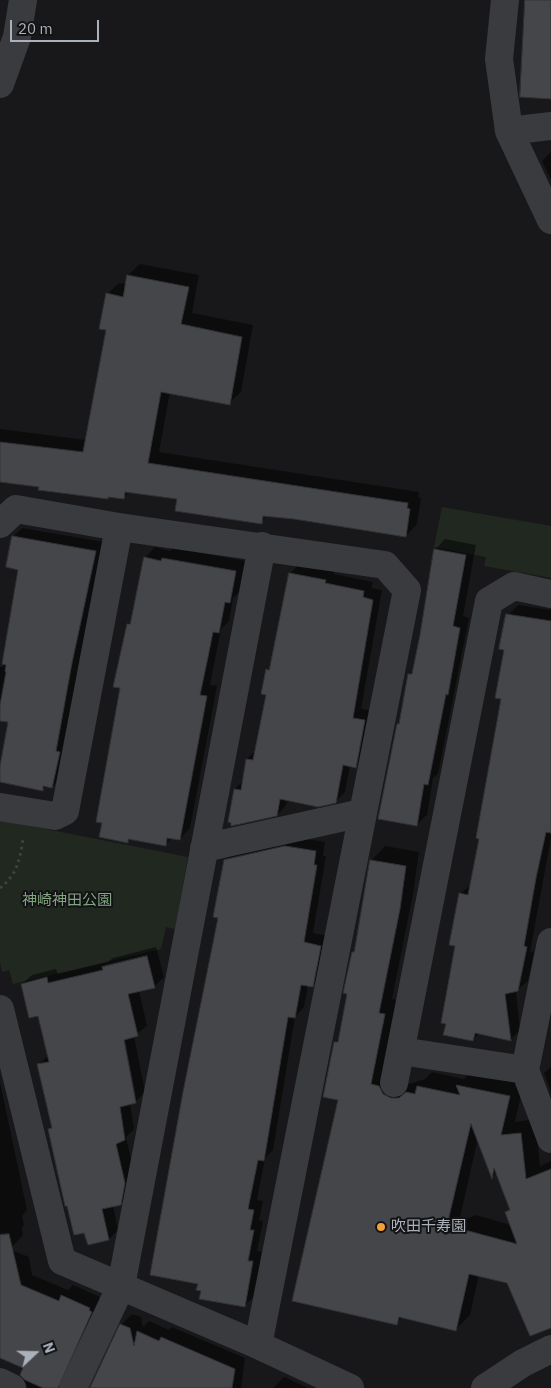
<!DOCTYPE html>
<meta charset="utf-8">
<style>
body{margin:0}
#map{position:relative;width:551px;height:1388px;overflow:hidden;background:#18181a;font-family:"IBM Plex Sans",sans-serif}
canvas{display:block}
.north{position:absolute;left:10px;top:1328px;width:50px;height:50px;-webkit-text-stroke:4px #131315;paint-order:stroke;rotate:69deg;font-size:14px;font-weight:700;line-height:20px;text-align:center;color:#aab1ba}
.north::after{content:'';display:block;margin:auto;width:18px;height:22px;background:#aab1ba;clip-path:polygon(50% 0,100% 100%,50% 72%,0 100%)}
.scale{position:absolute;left:10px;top:20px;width:89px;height:22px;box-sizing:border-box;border:2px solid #aab1ba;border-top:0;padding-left:6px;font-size:15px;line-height:18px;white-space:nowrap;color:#aab1ba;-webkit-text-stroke:4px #131315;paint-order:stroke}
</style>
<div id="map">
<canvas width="551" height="1388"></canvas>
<div class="north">N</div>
<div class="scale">20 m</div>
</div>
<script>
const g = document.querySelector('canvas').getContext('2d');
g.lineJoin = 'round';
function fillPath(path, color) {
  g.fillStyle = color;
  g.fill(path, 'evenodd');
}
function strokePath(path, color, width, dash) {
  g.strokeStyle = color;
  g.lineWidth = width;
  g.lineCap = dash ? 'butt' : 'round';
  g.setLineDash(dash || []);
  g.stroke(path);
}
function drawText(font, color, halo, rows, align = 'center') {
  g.font = font + ' "IBM Plex Sans","Noto Sans JP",sans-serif';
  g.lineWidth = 4;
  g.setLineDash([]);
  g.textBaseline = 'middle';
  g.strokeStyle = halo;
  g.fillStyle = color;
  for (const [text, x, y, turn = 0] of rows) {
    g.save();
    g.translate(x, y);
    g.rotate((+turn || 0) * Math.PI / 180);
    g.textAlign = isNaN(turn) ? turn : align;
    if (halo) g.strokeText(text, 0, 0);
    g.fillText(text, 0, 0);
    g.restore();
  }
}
fillPath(new Path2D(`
 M442,507L551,526V578L484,566L486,557L434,547Z
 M0,820L188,857L175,929L166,927L161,949L13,984L9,970L2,972L0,962Z`), '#202820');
fillPath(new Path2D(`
 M551,152V180L542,161Z
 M140,264L199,275L192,313L253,325L241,392L229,403L170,392L159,452L419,492L418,497L421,498L417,524L406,536L268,515L261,522L179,498L130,491L124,497L0,480V429L86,440L108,329L107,294L119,283L127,284L128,275Z
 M22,528L104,542L81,653L65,742L61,777L52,787L47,785L42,790L0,781L10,721L0,720V667H3L19,569L13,537Z
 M445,539L476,545L463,616L469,618L438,774L433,778L427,815L416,825L409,674L414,670L435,550Z
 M155,547L170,551L173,548L246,561L240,591L233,598L229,621L221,629L210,685L217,686L190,828L180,839L173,837L165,845L130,838L127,841L121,687L128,624L132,620L145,558Z
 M299,564L334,571V574L373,582L371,588L382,590L361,709L374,711L365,757L356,767L350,765L345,792L335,802L287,799L286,805L277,815L235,789L243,781L247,759L256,750L267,694V670L272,665L290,574Z
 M518,605L551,610V838L530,952L534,951L528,981L516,991L520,1030L510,1040L479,1033L473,1040L456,945L460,894L472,884L502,698L508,615Z
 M295,837L325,842L323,856H326L313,933L330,936L322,976L312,986L308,985L304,1007L295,1017L273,1150L265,1158L257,1200L263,1201L259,1220L263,1221L257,1251L262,1252L255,1296L245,1305L202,1290L219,917L225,860L235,850Z
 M385,846L419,852L413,894L392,999L398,1000L406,1085L425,1079L432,1072L464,1079L471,1072L524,1082L515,1122L535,1119L540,1166L551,1161V1324L508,1282L479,1275L470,1315L456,1329L403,1317L396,1323L339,1100L336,1042L340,1037L353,952L356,949L371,861ZM478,1138L492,1176L497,1172L511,1208L506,1213L511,1225L476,1215L459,1222Z
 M156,947L164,977L154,987L139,990L147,1026L134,1036L145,1092L135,1102L130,1103L134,1129L126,1137L134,1172L130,1194L120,1204L113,1205L118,1230L109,1239L85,1231L75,1233L57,1168L58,1167L50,1129L53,1126L39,1065L48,1055L39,1015L22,984L32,975L56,969L58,974L108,962L113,958ZM121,1034H124L136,1097H133Z
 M551,1067V1092L544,1073Z
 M0,1082L27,1210L22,1216L24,1225L22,1228L23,1235L12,1247L6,1248L29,1257L32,1275L68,1290L73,1285L100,1297L99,1299L102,1301L66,1388H28L21,1375L24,1368L0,1357Z
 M132,1314L141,1317L143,1327L149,1321L169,1330L172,1327L245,1358L241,1388H92L121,1325Z
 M284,1377L308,1388H273Z`), '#0007');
const building = new Path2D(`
 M525,0H551V99L520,97Z
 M127,275L189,287L181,324L242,337L230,405L161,392L148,463L408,503L407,508L410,509L406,537L294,519L263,516L262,524L175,511L177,499L125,492L124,499L108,497V499L38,490L39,487L0,482V442L83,452L106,330L99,329L106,293L123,297Z
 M12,536L96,551L72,663L56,751L60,752L52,788L43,786V791L0,782V766L8,722L0,721V705L6,672L5,671L6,665L2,664L18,570L6,567Z
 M434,549L466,555L453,626L460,628L448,695L446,694L428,785L424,784L417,826L378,819L397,724H399L408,674H412L420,635Z
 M144,557L161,561L162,558L236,571L230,603L225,602L219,633L213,632L208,657L200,695L207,696L180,840L167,838L166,846L128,839V843L99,837L102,823L96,822L120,688L113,687L127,624H130Z
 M289,573L326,580L325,583L364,591L363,597L373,600L353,718L365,720L356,768L343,765L336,803L318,807L280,799L277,816L231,826V823L228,822L234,789L241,790L246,759L253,760L266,695L261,694L266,669L269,670Z
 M506,614L551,621V833L546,832L536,878L524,946L527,947L518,991L505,994L511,1041L475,1033L473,1041L443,1035L446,1024L441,1023L455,946L449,945L459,893L468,895L479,839L476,838L501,699L495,698L504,650L499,649Z
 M285,846L316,851L314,865H317L304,942L321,946L313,987L301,985L295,1018L288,1017L264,1161L258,1160L248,1209L254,1210L250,1230H254L248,1261H253L245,1307L199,1299L201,1291L196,1290L198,1284L150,1275L183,1092L218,918L213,917L224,860Z
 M370,860L406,866L400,909L379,1013L385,1014L371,1084L379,1086L383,1094L391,1098H399L406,1092L415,1094L417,1086L460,1095L456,1085L510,1096L501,1135L521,1133L526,1179L551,1169V1328L530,1336L507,1283L469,1274L456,1331L399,1317L397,1325L292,1301L338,1100L323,1097L334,1042H338L347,994L343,993L352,952H354ZM471,1124L492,1179L494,1168L510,1210L505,1212L517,1244L461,1229L445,1235Z
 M147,956L155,988L128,994L138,1036L124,1040L136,1103L120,1107L125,1140L116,1144L125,1183L121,1205L102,1209L109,1240L88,1245L84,1233L74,1235L67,1206H65L48,1129L52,1128L37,1064L49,1062L38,1016L29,1018L21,984L47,977L48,983L103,970L102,967Z
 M9,1234L21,1285L59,1301L61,1295L90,1308L89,1310L92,1312L58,1388H43L25,1380L20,1375L23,1368L0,1358V1235Z
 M120,1324L130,1328L134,1346L137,1331L159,1341L161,1337L235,1369L232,1388H90Z`);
fillPath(building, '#44464a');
strokePath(building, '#323236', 1);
strokePath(new Path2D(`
 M0,888C17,875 20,859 23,839`), '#3f4246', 3, [2.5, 4]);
strokePath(new Path2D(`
 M505,0L499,59L509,131L551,220
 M0,84L17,37L23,0
 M509,131L551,126
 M0,524L16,509L119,527L385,565L407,590L258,1345
 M0,807L55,816L65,811L119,527
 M204,848L362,813
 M551,942L525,1070L551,1139
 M0,1009L62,1261L258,1345L350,1388
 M401,1051L525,1070
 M394,1083L489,601L514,586L551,594
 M0,1382L12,1388
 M73,1388L121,1286L262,546
 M485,1388L523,1363L551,1349`), '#393b3f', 28);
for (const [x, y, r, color] of [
 [381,1227,5,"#f2a038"]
]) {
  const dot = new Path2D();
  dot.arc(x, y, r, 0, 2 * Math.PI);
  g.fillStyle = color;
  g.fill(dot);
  strokePath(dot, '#131315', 2);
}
drawText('15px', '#83a581', '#131315', [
 ["神崎神田公園",67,901]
]);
drawText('15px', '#aab1ba', '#131315', [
 ["吹田千寿園",391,1227]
], 'left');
</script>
